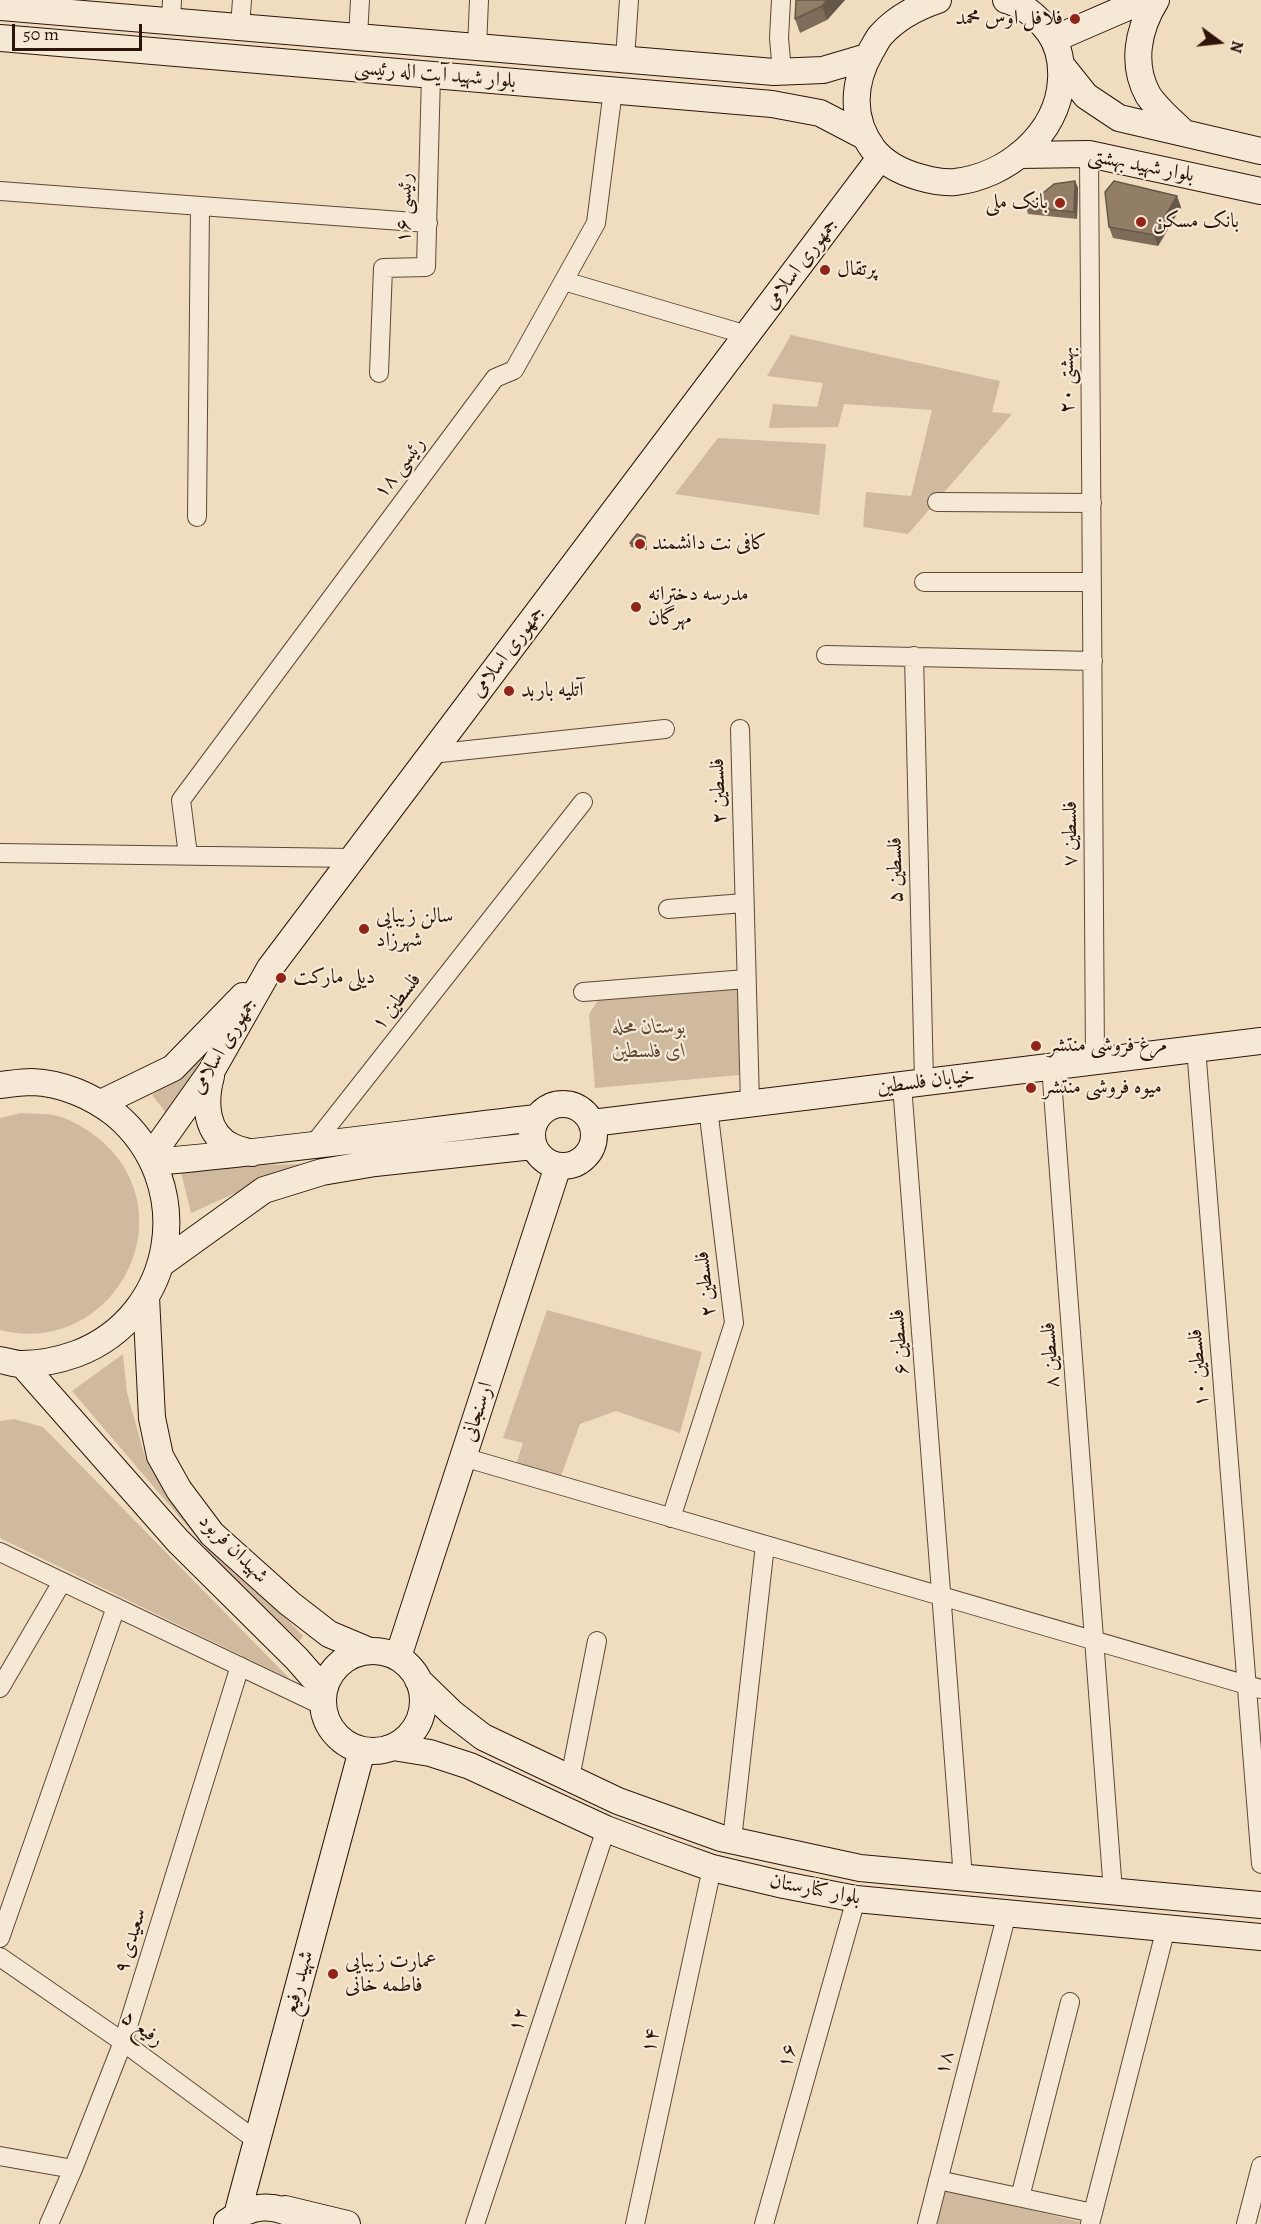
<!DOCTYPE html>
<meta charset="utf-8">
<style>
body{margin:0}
#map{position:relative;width:1261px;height:2224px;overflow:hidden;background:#f0dcbe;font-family:Alegreya,serif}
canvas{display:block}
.north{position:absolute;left:1189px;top:12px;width:60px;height:60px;-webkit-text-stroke:4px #f5e8d5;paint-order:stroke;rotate:105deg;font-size:16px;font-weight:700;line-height:24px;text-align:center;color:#2d1609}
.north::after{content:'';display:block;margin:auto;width:21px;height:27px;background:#2d1609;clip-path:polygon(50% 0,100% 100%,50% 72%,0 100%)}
.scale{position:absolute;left:12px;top:24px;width:130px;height:27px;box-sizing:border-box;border:3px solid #2d1609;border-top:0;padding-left:8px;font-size:18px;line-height:21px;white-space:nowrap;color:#2d1609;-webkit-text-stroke:4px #f5e8d5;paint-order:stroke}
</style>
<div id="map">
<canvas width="1261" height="2224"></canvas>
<div class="north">N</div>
<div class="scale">50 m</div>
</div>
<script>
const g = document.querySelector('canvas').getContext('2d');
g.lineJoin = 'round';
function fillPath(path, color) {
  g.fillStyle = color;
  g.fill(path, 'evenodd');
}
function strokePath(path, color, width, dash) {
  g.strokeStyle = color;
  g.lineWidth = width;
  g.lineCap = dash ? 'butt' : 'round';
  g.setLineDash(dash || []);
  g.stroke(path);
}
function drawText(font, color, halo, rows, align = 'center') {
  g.font = font + ' Alegreya,Amiri,serif';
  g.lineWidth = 4.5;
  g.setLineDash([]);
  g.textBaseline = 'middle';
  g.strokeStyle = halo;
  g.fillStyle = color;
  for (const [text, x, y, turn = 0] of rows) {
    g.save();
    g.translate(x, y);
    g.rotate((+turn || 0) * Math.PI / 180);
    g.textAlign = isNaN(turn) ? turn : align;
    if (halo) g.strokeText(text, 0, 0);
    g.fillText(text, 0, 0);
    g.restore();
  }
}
fillPath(new Path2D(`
 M791,335L1000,381L992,412L1012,414L908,534L863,527L866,492L911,496L932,410L844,404L838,427L769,428L773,404L817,407L823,383L767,376Z
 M718,438L826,444L819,515L675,494Z
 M739,989V1075L595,1088L589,1014L598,1000Z
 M209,1053L167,1114L152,1095Z
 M21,1113C33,1114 47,1113 58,1116C75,1121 92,1132 105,1144C187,1222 110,1358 0,1330V1118Z
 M300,1164L191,1213L180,1168Z
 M547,1310L702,1352L680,1433L616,1411L580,1424L561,1476L516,1464L523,1443L503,1438Z
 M123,1354L127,1393L145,1457L218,1548L303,1636L298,1643L211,1554L72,1391Z
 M14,1419L43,1427L290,1679L0,1538V1421Z
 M946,2189L1080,2222V2224H937Z`), '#cfba9f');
const street = new Path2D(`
 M781,0L779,38L782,72
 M171,21L172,0
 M240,27L242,0
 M358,37L360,0
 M477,47L479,0
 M625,59L629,0
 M1089,154L1095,1061
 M0,191L428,223
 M564,281L747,335
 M379,373L383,268L426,267L431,75
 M937,502L1092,503
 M197,517L200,206
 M924,582H1092
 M826,655L1093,661
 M914,656L924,1082
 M740,729L750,1103
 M431,754L665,729
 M0,853L353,858
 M188,855L181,800L495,378L514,370L596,223L613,90
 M668,909L744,903
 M583,992L746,979
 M1196,1048L1261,1864
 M1051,1066L1113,1892
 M902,1085L963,1878
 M313,1145L583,802
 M463,1457L1261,1689
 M671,1518L734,1323L708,1108
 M0,1552L323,1706
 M0,1688L62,1582
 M570,1778L597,1641
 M732,1840L765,1545
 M0,1938L116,1607
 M0,1957L123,2042L257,2141
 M0,2156L73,2169
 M938,2180L1093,2213
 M1020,2197L1070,2002
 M49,2224L73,2169L123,2042L240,1666
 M475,2224L606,1829
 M635,2224L712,1868
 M764,2224L856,1899
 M927,2224L1007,1913
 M1090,2224L1166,1928
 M1246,2224L1261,2166`);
const secondary = new Path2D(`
 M938,0C917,7 895,19 880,36C877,40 874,46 871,51C852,84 851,119 873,149C885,164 901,172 919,177C929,180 943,183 955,182C1007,176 1058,134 1061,80C1062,63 1059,46 1049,32C1038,18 1025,5 1006,0
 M1156,0C1138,29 1131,64 1148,95C1157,109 1172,121 1184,133
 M0,7L774,72L823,70L867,57
 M0,38L772,104L820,113L864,136
 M1054,39L1144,0
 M1062,66L1086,96L1119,118L1261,151
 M1019,155L1089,154L1261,191
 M211,1076C204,1102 205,1135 233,1147C239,1150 246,1151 252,1153
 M0,1085C10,1084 21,1082 32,1082C62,1083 92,1096 115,1114C198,1183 177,1316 76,1354C59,1360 40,1364 22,1364C15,1364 7,1361 0,1360
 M101,1103L173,1068L243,996
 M532 1135a31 31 0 1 1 62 0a31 31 0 1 1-62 0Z
 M592,1123L1261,1041
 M151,1156L212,1070L270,968L880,158
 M153,1162C281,1151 408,1133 536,1118
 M161,1264L264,1190L322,1172L375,1163L533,1146
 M146,1297L152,1418L160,1456L179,1490L212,1534L289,1603L329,1634L367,1650
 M22,1364L178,1541L297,1659L324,1690
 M323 1701a50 50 0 1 1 100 0a50 50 0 1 1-100 0Z
 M398,1657L558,1166
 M418,1680L452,1713L483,1737L618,1801L721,1838L860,1868L1261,1905
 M393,1747L430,1753L470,1766L606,1829L659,1849L712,1868L784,1885L856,1899L1261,1937
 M285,2209L347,2224
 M237,2215L362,1750
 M227,2222C251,2205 274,2202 298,2218L299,2224`);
strokePath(street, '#5e4836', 20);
strokePath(secondary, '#2d1609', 28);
strokePath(street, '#f5e8d5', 18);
strokePath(secondary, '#f5e8d5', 26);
fillPath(new Path2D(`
 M796,0H845L827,20L800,33L795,19Z
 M1075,181L1078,188L1077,219L1028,214L1026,207Z
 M1181,207L1158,246L1113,238L1109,227Z
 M647,541V550L631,547L630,543Z`), '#7e6c59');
fillPath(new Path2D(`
 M827,0H845L827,20L822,6Z
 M1075,181L1078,188L1077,219L1074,212Z
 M1177,196L1181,207L1158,246L1154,235Z`), '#665848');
const building = new Path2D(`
 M796,0H827L822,6L795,19Z
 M1075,181L1074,212L1026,207L1054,184Z
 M1114,181L1177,196L1154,235L1109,227L1105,192Z
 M637,534L645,537L646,547L630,543Z`);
fillPath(building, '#927d67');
strokePath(building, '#665848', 1.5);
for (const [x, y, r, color] of [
 [1075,19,6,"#8f2418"],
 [1060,203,6,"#8f2418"],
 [1141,222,6,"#8f2418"],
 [825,270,6,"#8f2418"],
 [640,544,6,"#8f2418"],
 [636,607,6,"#8f2418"],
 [509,691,6,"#8f2418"],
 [364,929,6,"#8f2418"],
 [281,978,6,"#8f2418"],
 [1036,1046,6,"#8f2418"],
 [1031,1088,6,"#8f2418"],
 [333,1974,6,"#8f2418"]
]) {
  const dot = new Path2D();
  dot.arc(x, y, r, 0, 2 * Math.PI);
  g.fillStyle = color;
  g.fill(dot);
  strokePath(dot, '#f5e8d5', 2);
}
drawText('21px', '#2d1609', '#f5e8d5', [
 ["فلافل اوس محمد",1063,19,"right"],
 ["بانک ملی",1048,203,"right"],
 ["بانک مسکن",1153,222],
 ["پرتقال",837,270],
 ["کافی نت دانشمند",652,544],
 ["مدرسه دخترانه",648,595],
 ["مهرگان",648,619],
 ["آتلیه باربد",521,691],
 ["سالن زیبایی",376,917],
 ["شهرزاد",376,941],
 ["دیلی مارکت",293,978],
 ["مرغ فروشی منتشر",1048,1046],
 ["میوه فروشی منتشر",1043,1088],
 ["عمارت زیبایی",345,1962],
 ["فاطمه خانی",345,1986]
], 'left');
drawText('21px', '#2d1609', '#f5e8d5', [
 ["بلوار شهید آیت اله رئیسی",435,75,5],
 ["بلوار شهید بهشتی",1141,166,11],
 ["رئیسی ۱۶",405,208,-88],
 ["جمهوری اسلامی",801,264,-53],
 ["بهشتی ۲۰",1068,380,-90],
 ["رئیسی ۱۸",400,468,-53],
 ["جمهوری اسلامی",508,652,-53],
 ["فلسطین ۲",719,791,-92],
 ["فلسطین ۷",1071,834,-90],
 ["فلسطین ۵",896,870,-91],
 ["فلسطین ۱",397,1002,-52],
 ["جمهوری اسلامی",224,1046,-59],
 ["خیابان فلسطین",926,1082,-7],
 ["فلسطین ۲",706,1284,-96],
 ["فلسطین ۶",900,1342,-94],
 ["فلسطین ۸",1051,1355,-94],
 ["فلسطین ۱۰",1199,1368,-95],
 ["ارسنجانی",478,1412,-72],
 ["شهيدان فربود",233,1549,45],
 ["بلوار کنارستان",815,1890,11],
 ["سعیدی ۹",131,1941,-73],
 ["شهید رفیع",299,1983,-75],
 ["۱۲",519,2020,-72],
 ["رفیع ۵",142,2029,36],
 ["۱۴",651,2041,-78],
 ["۱۶",788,2056,-74],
 ["۱۸",945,2063,-76]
]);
drawText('italic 21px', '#5e4736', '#f5e8d5', [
 ["بوستان محله",649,1028],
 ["ای فلسطین",649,1052]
]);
</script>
